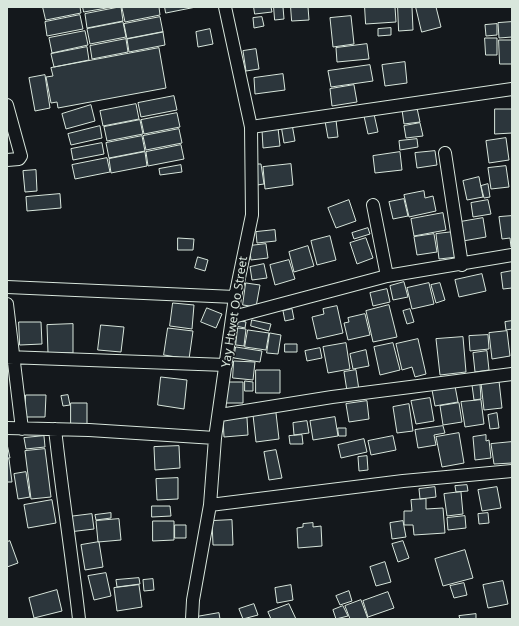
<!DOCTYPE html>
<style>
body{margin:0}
#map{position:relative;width:519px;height:626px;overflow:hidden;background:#14181c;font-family:"Noto Sans",sans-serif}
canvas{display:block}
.frame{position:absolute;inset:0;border:8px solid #d8e6dc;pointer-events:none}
</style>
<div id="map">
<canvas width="519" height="626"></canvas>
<div class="frame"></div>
</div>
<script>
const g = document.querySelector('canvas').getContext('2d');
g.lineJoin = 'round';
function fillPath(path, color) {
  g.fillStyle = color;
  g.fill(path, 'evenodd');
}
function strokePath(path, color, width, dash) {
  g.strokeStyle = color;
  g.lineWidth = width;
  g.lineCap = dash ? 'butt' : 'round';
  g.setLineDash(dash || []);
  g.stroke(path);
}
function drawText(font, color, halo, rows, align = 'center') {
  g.font = font + ' "Noto Sans",sans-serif';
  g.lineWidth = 3;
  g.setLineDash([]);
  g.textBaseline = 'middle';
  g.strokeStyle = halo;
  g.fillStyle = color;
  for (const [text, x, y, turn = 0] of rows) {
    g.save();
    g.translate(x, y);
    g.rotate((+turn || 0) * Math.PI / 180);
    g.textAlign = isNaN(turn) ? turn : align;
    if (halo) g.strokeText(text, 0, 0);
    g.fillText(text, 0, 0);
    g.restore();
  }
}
const building = new Path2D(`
 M43,7H80L81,13L46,20Z
 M83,7H112L84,12Z
 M121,7L123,21L87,28L85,14Z
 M159,7L160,15L125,22L122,8Z
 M165,7H196L166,13Z
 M254,7H271L272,12L255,14Z
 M274,7H283L284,19L275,20Z
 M291,7H308L309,20L292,21Z
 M365,7H395L396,22L366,24Z
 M398,7H412L413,30L399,31Z
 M416,7H436L441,27L422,32Z
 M80,15L83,29L47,36L45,22Z
 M351,16L354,44L333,47L330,18Z
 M160,17L163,32L127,39L124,24Z
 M262,17L264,26L254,28L253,18Z
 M123,22L126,37L90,44L87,29Z
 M512,22V37L499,38L498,23Z
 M497,24V35L486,36L485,25Z
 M391,28V35L378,36V29Z
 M210,29L213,44L198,47L196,32Z
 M85,31L88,45L52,53L49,38Z
 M163,32L165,45L129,52L127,39Z
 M485,38H497V55H486Z
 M126,39L128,52L92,59L90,46Z
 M499,40H512V64H500Z
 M367,44L369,59L337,62L336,48Z
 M87,47L89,60L54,67L51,54Z
 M159,48L166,88L58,108L57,102L51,103L46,77L53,76L51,68Z
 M256,49L259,69L246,71L243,51Z
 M405,62L407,83L385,86L382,65Z
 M370,65L373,81L331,87L328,71Z
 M283,74L285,90L255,94L254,78Z
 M45,75L50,108L35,111L29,78Z
 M354,85L357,102L332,106L330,89Z
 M174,96L177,110L141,117L138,103Z
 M136,104L139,119L103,126L100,111Z
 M91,105L95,121L66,129L62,114Z
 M417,108L420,122L404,124L402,110Z
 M495,109H512V133L495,134Z
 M177,113L180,127L144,134L141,120Z
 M374,114L378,132L368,134L364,116Z
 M140,120L143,134L107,141L104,127Z
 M336,120L338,137L328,138L325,121Z
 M420,123L423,136L406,138L404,126Z
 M292,124L295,141L284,143L281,125Z
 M100,126L102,138L71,145L68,134Z
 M278,128L280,146L263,148L262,130Z
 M179,129L182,143L146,150L143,136Z
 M142,136L145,151L109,158L106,143Z
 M506,138L509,160L489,163L486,141Z
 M417,139L418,147L400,150L399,141Z
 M102,143L104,154L73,160L71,149Z
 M181,145L184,159L148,166L146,152Z
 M435,151L437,165L417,168L415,153Z
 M145,152L147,166L111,173L109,159Z
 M400,152L402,170L375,173L373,156Z
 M107,158L110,172L75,179L72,165Z
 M255,164H261L264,184L257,185Z
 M291,164L293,185L265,189L263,167Z
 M181,165L182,172L160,175L159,169Z
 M506,166L509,187L491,189L488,168Z
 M36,170L37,191L25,192L23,171Z
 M479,177L483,197L467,200L463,181Z
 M488,184L490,197L484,198L481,186Z
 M424,191L425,198L433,196L436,211L409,217L404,195Z
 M60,194L61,208L27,211L26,197Z
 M404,199L408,216L393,219L389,202Z
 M349,200L356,221L336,228L328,208Z
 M488,200L491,214L473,217L471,203Z
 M443,213L446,230L414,236L411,219Z
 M512,216V247H511L510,238L502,239L499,217Z
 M483,218L486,237L463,241L460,222Z
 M368,228L370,234L354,239L352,233Z
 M275,230L276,241L257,243L256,232Z
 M453,232L457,257L439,259L436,234Z
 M434,234L437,252L417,255L414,237Z
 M330,236L336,260L317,265L311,241Z
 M178,238L194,239L193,250H178Z
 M366,238L373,258L357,264L350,243Z
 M266,244L268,258L251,260L249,246Z
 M308,246L314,266L294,272L289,252Z
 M198,257L208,260L205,271L195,268Z
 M289,260L295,279L275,285L270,265Z
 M264,264L267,278L252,280L250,267Z
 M512,271V288L503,289L501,273Z
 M482,274L486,291L459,297L455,280Z
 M404,282L408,297L393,300L390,286Z
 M246,283L260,285L256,307L243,305Z
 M429,283L434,304L412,309L407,288Z
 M440,283L445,300L436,303L431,285Z
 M387,289L390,302L373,306L370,293Z
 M173,303L194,305L192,329L170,326Z
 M389,305L397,337L373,342L366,311Z
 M337,306L343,333L317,339L312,317L324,314L323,309Z
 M207,308L222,314L216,328L201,322Z
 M292,309L294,319L285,321L283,311Z
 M410,309L414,322L407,324L403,311Z
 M365,314L370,335L348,340L344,323L349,322L348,318Z
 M237,320L246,322L245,328L236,326Z
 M252,320L271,324L269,331L251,326Z
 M512,321V329L506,330L505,322Z
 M19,322H41L42,344L20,345Z
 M73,324V353H48L47,325Z
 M101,325L124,327L121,352L98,350Z
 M168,328L193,331L189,359L164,355Z
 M238,328L246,329L244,346L236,345Z
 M248,330L269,333L266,350L245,347Z
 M507,331L510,356L492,359L489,333Z
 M270,333L281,335L278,354L267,353Z
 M488,335L489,349L470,351L469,336Z
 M463,337L466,372L440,375L436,339Z
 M418,339L426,374L415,377L412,367L402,370L396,344Z
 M346,343L350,369L328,373L323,347Z
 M393,343L400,370L380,375L374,347Z
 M285,344H297V352H285Z
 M236,347L262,351L260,362L234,358Z
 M320,348L322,358L307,361L305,351Z
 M366,350L369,366L353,369L350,354Z
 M487,351L489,370L475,372L473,353Z
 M234,361L255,362L253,380L233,378Z
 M256,370H280V393H256Z
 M356,370L359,390L347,391L344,372Z
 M161,377L187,380L184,409L158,405Z
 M245,381L253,382V391H245Z
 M499,381L502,408L484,410L481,383Z
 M226,382H243V403H226Z
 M480,384L481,399L474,400L472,385Z
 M455,386L458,402L435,406L432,390Z
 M26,395H46L45,417H25Z
 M68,395L70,405L63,406L61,396Z
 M430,398L434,421L416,424L411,401Z
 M481,400L484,424L465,427L461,402Z
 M367,401L369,419L349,422L346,404Z
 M71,403H87V424H71Z
 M459,403L462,422L443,425L440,406Z
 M409,404L413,431L397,433L393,407Z
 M276,413L279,439L256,442L253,415Z
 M497,413L499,428L490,429L488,415Z
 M335,417L338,436L313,440L310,421Z
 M247,418L248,435L224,437L223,419Z
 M307,421L309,433L294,435L293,423Z
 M443,426L445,433L434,435L436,445L418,448L415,430Z
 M338,428H346V436H339Z
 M459,433L464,463L442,467L436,437Z
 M302,435L303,444H290L289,436Z
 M486,435V441L489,440L491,458L475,460L473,437Z
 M44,436L45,447L26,449L24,438Z
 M393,436L396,450L371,455L368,441Z
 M364,439L367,452L341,458L338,445Z
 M512,442V463L494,464L491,444Z
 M7,444L10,458H7Z
 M179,446L180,468L155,470L154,447Z
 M45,449L51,497L31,499L25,451Z
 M276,450L282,478L269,480L264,452Z
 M367,456L368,470L359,471L358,457Z
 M9,459L12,482H7V460Z
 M26,472L30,497L18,499L14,474Z
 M178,478V499L157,500L156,479Z
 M467,485L468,491L456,492L455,486Z
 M435,487L436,497L420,499L419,489Z
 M497,487L501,508L482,511L478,490Z
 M461,492L463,514L447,516L444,494Z
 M426,499V509L443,508L445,533L414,535L413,525H404V511H412L411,500Z
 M52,500L56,523L28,528L24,505Z
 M152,506H170L171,516L152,517Z
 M111,513V518L96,520L95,515Z
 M488,513L489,523L479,524L478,514Z
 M92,514L94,529L69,532L68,517Z
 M465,516L466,528L448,530L447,518Z
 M119,519L121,540L98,542L96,521Z
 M232,520L233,545H213L212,521Z
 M153,521H174V540L153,541Z
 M403,521L406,537L392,539L390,523Z
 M313,523V527L321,526L322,546L298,548L297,528L303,527V524Z
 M175,525H186V538H175Z
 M10,541L18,563L7,567V542Z
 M403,541L409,558L398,562L392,544Z
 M99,542L103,567L85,570L81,545Z
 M465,550L473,578L443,586L435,559Z
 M385,562L391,582L376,586L370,567Z
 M106,573L111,596L94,600L88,576Z
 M139,578L140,584L117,587L116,580Z
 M153,579L154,590L144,591L143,580Z
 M503,581L508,604L488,608L483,585Z
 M464,583L467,595L454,598L450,586Z
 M139,585L142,607L117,611L114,588Z
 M291,585L293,600L277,603L275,588Z
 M57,590L62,611L34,618L29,598Z
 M349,591L352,601L340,605L336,596Z
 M388,592L394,608L368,617L363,601Z
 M361,600L368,619H350L345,606Z
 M254,604L258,615L243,619L239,609Z
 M289,604L296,619H271L268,612Z
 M343,606L348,616L336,619L333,610Z
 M219,613L220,619H196V617Z
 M476,614V619H460L459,616Z`);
fillPath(building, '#2c363c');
strokePath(building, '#d8e6dc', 1);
const minor = new Path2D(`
 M7,105L21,156L19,159L7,160
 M251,127L512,89
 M445,153L462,265
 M373,205L387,276
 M7,287L235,297
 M7,304L22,429
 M233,317L387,276L512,255
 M7,357L226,365
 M220,415L332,397L512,374
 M7,428L89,430L215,438
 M55,429C62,493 72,556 79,619
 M210,505L403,481L512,471
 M192,619L193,600L210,505L215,438L235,297L252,215L251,127L225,7`);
strokePath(minor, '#d8e6dc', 14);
strokePath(minor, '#14181c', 12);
drawText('12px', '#d8e6dc', '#14181c', [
 ["Yay Htwet Oo Street",235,312,-81]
]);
</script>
